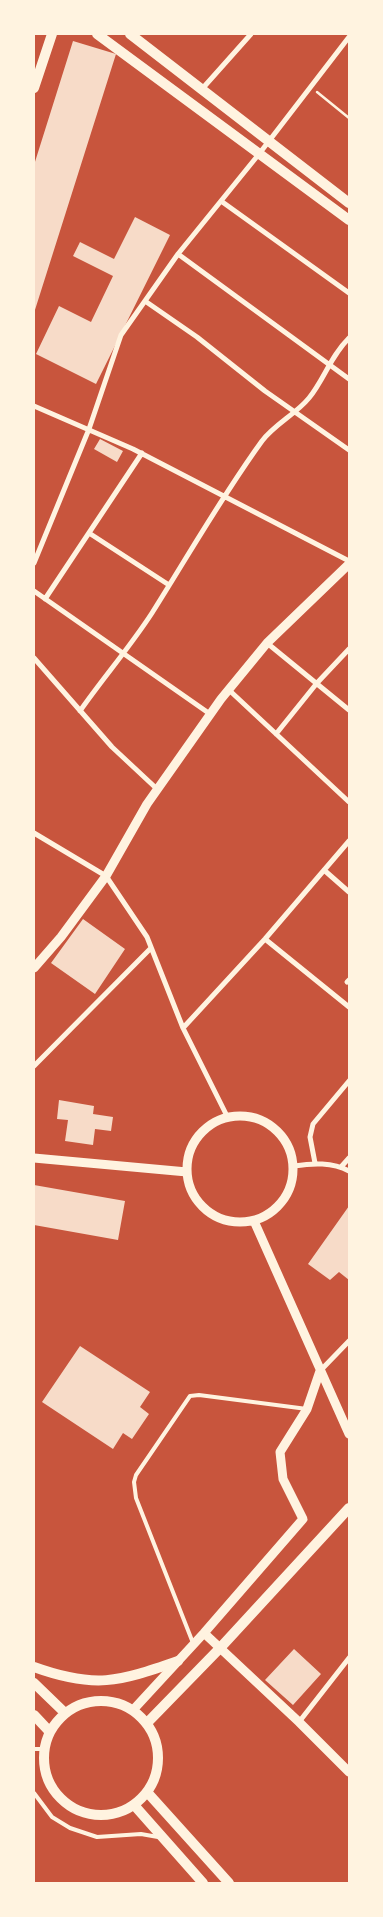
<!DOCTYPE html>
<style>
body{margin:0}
#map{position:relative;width:383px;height:1917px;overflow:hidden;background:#c8553d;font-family:"Alegreya Sans",sans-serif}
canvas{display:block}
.frame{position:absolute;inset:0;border:35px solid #fff3e0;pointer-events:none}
</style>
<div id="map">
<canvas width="383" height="1917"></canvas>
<div class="frame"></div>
</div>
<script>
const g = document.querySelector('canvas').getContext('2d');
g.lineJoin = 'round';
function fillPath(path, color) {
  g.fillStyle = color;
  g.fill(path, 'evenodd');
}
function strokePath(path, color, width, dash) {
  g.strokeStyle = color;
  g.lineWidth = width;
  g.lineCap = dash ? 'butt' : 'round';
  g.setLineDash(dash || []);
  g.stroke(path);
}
fillPath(new Path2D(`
 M73,41L116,54L34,313V165Z
 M135,217L170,235L96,384L36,354L59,306L91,322L113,276L73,256L80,242L114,259Z
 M100,439L123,451L117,462L94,449Z
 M83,919L125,949L95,994L51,963Z
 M59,1100L94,1106L93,1114L113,1117L111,1131L95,1129L93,1145L65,1141L68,1120L57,1119Z
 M34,1185L125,1201L118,1240L34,1225Z
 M349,1206V1280L339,1272L330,1280L308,1264Z
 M80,1346L150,1392L140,1407L149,1414L132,1439L123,1433L113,1449L42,1402Z
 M294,1649L321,1674L293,1705L265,1680Z`), '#f7dbc8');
strokePath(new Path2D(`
 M317,92L349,118`), '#fff3e0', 2.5);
strokePath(new Path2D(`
 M193,1643L136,1498L134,1482L136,1475L190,1396L199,1395L307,1409
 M34,1749H44
 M34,1793L52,1817L70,1828L97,1837L141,1834L158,1837`), '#fff3e0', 4);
strokePath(new Path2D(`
 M202,89L251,34
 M221,201L349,293
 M178,254L349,379
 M145,301L197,337L265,391L349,450
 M34,406L133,449L349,561
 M89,533L169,585
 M34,563L89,429L121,335L178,254L259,154L349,37
 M34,591L210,714
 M45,599L142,453
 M267,643L349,710
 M34,658L112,747L157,789
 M229,690L349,802
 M80,711C103,678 130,647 152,613C188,556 222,496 262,441C275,424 296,414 309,398C325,378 330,357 349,338
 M276,734L317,683L349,649
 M34,833L106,876L147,937L183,1028L228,1118
 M324,870L349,892
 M265,939L349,1007
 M347,982L349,980
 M183,1028L265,939L349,841
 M34,1066L151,948
 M315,1163L310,1137L313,1124L349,1081
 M294,1166C313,1163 332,1162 349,1171
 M341,1167L349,1158
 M321,1370L349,1341
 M299,1722L349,1658`), '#fff3e0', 5);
strokePath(new Path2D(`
 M34,968L61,937L106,876L147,804L221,699L267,643L349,564
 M187 1169a53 53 0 1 1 106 0a53 53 0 1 1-106 0Z
 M34,1158L187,1172
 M254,1221L349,1434
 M204,1633L299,1722L349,1772
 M133,1710L204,1633L303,1519L283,1479L280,1452L307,1409L320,1371`), '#fff3e0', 9);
strokePath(new Path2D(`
 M97,34L349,220
 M130,34L349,203
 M34,88L52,34
 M34,1667C95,1689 118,1682 178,1661
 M34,1683L64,1712
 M44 1758a57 57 0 1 1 114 0a57 57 0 1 1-114 0Z
 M34,1715L49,1731
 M147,1723L221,1647L349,1508
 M147,1792L229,1883
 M134,1805L203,1883`), '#fff3e0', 10);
</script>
